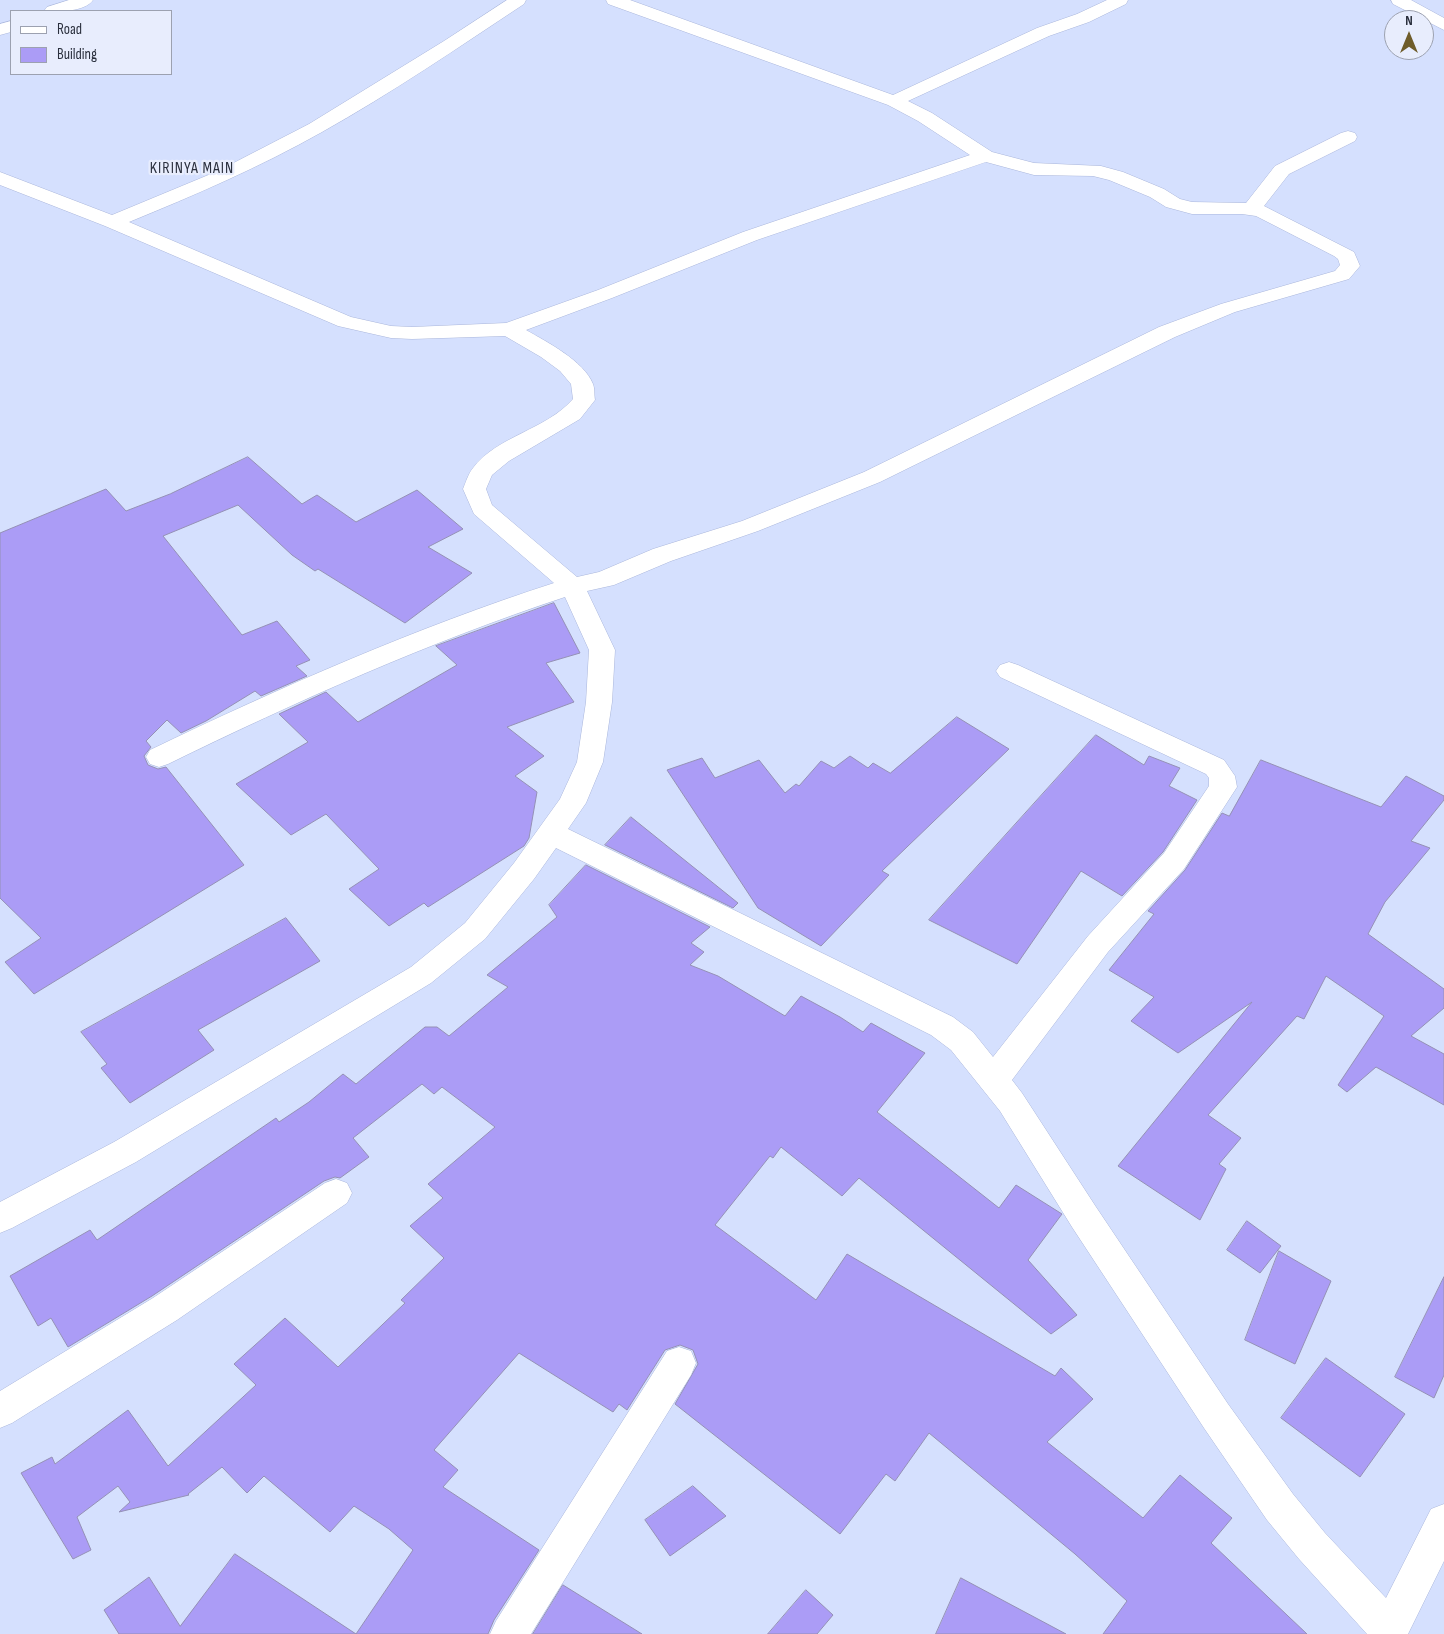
<!DOCTYPE html>
<style>
body{margin:0}
#map{position:relative;width:1444px;height:1634px;overflow:hidden;background:#d5e0fe;font-family:"Sofia Sans Condensed",sans-serif}
canvas{display:block}
.legend{position:absolute;left:10px;top:10px;width:162px;height:65px;box-sizing:border-box;background:#e8edfd;border:1px solid #9ca1b0;margin:0;padding:6px 9px;list-style:none;font-size:15px;color:#2a2f3d}
.legend li{display:flex;align-items:center;gap:10px;height:25px}
.legend b{width:25px;border:1px solid #9ca1b0}
.north{position:absolute;left:1384px;top:10px;width:50px;height:50px;box-sizing:border-box;background:#e8edfd;border:1px solid #9ca1b0;border-radius:50%;rotate:0deg;font-size:14px;font-weight:700;line-height:20px;text-align:center;color:#2a2f3d}
.north::after{content:'';display:block;margin:auto;width:18px;height:22px;background:#6e5c2a;clip-path:polygon(50% 0,100% 100%,50% 72%,0 100%)}
</style>
<div id="map">
<canvas width="1444" height="1634"></canvas>
<ul class="legend">
<li><b style="height:6px;background:#fff"></b>Road</li>
<li><b style="height:14px;background:#ab9cf6"></b>Building</li>
</ul>
<div class="north">N</div>
</div>
<script>
const g = document.querySelector('canvas').getContext('2d');
g.lineJoin = 'round';
function fillPath(path, color) {
  g.fillStyle = color;
  g.fill(path, 'evenodd');
}
function strokePath(path, color, width, dash) {
  g.strokeStyle = color;
  g.lineWidth = width;
  g.lineCap = dash ? 'butt' : 'round';
  g.setLineDash(dash || []);
  g.stroke(path);
}
function drawText(font, color, halo, rows, align = 'center') {
  g.font = font + ' "Sofia Sans Condensed",sans-serif';
  g.lineWidth = 4.5;
  g.setLineDash([]);
  g.textBaseline = 'middle';
  g.strokeStyle = halo;
  g.fillStyle = color;
  for (const [text, x, y, turn = 0] of rows) {
    g.save();
    g.translate(x, y);
    g.rotate((+turn || 0) * Math.PI / 180);
    g.textAlign = isNaN(turn) ? turn : align;
    if (halo) g.strokeText(text, 0, 0);
    g.fillText(text, 0, 0);
    g.restore();
  }
}
const building = new Path2D(`
 M248,457L302,504L317,495L356,522L417,490L463,529L428,547L472,573L405,623L318,569L315,571L292,555L238,505L163,536L242,635L277,621L310,660L296,666L307,676L261,696L255,691L206,721L181,733L167,720L146,741L151,747L144,756L148,765L158,769L166,767L244,865L34,994L5,962L41,938L0,898V533L106,489L126,511L170,494Z
 M554,603L580,653L546,663L574,702L507,727L544,756L515,776L537,792L529,838L524,846L428,907L424,903L389,926L349,889L379,869L326,814L291,835L236,784L308,742L279,714L326,692L358,722L457,665L436,646Z
 M957,717L1009,749L882,871L889,875L821,946L758,908L667,770L702,758L715,778L759,760L785,793L796,784L799,786L821,761L834,768L850,756L868,768L873,763L890,773Z
 M1096,735L1144,765L1149,756L1180,768L1169,786L1197,800L1163,852L1122,896L1081,871L1017,964L929,920Z
 M1261,760L1381,807L1406,776L1444,796V800L1411,841L1430,848L1385,902L1368,934L1444,989V1008L1411,1036L1444,1054V1105L1376,1067L1347,1092L1338,1085L1384,1016L1326,976L1304,1019L1297,1016L1208,1115L1241,1138L1219,1164L1226,1169L1200,1220L1118,1166L1252,1002L1178,1053L1131,1021L1154,997L1109,970L1154,914L1148,911L1185,870L1222,813L1229,816Z
 M631,817L738,903L733,908L605,845Z
 M586,865L710,927L691,943L704,952L690,965L718,976L785,1016L801,996L840,1017L863,1032L871,1023L925,1053L877,1112L999,1208L1016,1185L1062,1214L1028,1260L1077,1315L1051,1334L859,1178L842,1196L781,1147L773,1158L770,1156L715,1225L816,1300L847,1254L1055,1376L1061,1368L1093,1399L1047,1442L1143,1518L1180,1475L1232,1518L1211,1543L1307,1634H1103L1127,1601L1075,1554L929,1433L895,1481L886,1474L840,1534L675,1404L698,1364L693,1350L680,1345L665,1350L627,1410L619,1404L613,1412L519,1353L434,1450L458,1470L443,1487L539,1550L494,1620L488,1634H356L413,1550L389,1529L354,1506L330,1532L264,1476L247,1493L222,1467L188,1494L189,1495L119,1512L130,1502L118,1486L77,1517L91,1550L73,1559L21,1473L52,1457L55,1464L128,1410L168,1466L256,1385L234,1364L285,1318L338,1367L405,1303L401,1300L444,1258L410,1226L443,1198L428,1184L495,1127L442,1087L434,1094L422,1084L353,1138L369,1157L340,1178L335,1177L324,1181L152,1296L68,1347L51,1318L38,1326L10,1276L90,1230L97,1240L276,1118L279,1122L309,1102L343,1074L356,1084L425,1027H437L449,1036L508,987L487,975L557,917L549,905Z
 M286,918L320,961L198,1030L214,1050L130,1103L101,1068L107,1064L81,1032Z
 M1247,1221L1281,1246L1260,1273L1227,1250Z
 M1279,1251L1331,1281L1295,1364L1245,1340Z
 M1444,1277V1375L1434,1398L1395,1377Z
 M1326,1358L1405,1414L1360,1477L1281,1418Z
 M693,1486L726,1516L670,1556L645,1520Z
 M235,1554L356,1634H119L104,1610L149,1577L180,1626Z
 M961,1578L1066,1634H936Z
 M563,1585L642,1634H533Z
 M806,1590L833,1615L817,1634H768Z`);
fillPath(building, '#ab9cf6');
strokePath(building, '#9490b5', 1);
const minor = new Path2D(`
 M69,0H93C85,12 57,12 44,11L47,7Z
 M507,0H526L524,4C459,47 390,94 322,132C260,167 195,195 129,222L351,317L391,326L412,327L506,323L598,290L743,232L970,155L918,121L888,105L608,4L606,0H630L893,95L1037,28L1077,14L1107,0H1128L1126,4L1089,22L1049,36L908,101L932,113L992,152L1034,163L1101,166L1123,172L1164,189L1180,199L1192,202L1246,203L1275,166L1341,133L1348,131L1355,133L1357,137L1355,141L1289,174L1264,206L1354,252L1360,266L1349,279L1235,312L1175,337L880,482L758,531L671,561L614,585L587,591L615,650L612,702L603,762L586,803L568,829L953,1017L973,1032L993,1057L1088,936L1164,853L1209,786V778L1206,774L1000,677L996,671L1000,665L1009,662L1018,665L1224,760L1235,776L1237,787L1184,869L1108,952L1012,1080L1022,1093L1096,1207L1228,1404L1293,1494L1325,1533L1386,1598L1431,1509L1444,1504V1561L1408,1634H1367L1299,1559L1267,1520L1204,1428L1072,1227L1000,1111L951,1050L931,1035L556,848L534,879L485,939L431,983L136,1162L12,1228L0,1233V1202L114,1142L411,967L465,923L514,863L560,799L577,762L586,702L589,650L565,597C429,642 297,701 168,764L159,767L150,764L146,757L150,750C281,687 415,628 554,583L474,514L463,489C466,482 468,474 473,468C497,436 546,430 573,399L571,384L560,371L541,357L505,336L412,339L391,338L338,326L105,226L0,185V172L112,215L218,171L309,124L444,41ZM986,162L1034,175L1093,176L1109,180L1150,197L1166,207L1192,214H1242L1256,216L1334,256L1338,259L1340,265L1335,271L1221,304L1159,327L864,472L742,521L653,549L599,572L577,577L492,505L486,489L492,475L509,461L580,419L595,400C594,395 595,389 593,384C584,361 547,342 526,330L612,298L757,240Z
 M1391,0H1411L1444,18V30L1393,4Z
 M11,21V32L0,35V24Z
 M336,1179L347,1183L352,1193L347,1203L177,1320L12,1423L0,1428V1391L153,1298L325,1183Z
 M679,1347L691,1351L696,1363L691,1375L531,1634H490L496,1621L667,1351Z`);
strokePath(minor, '#aab6db', 1);
fillPath(minor, '#fff');
g.letterSpacing = '1px';
drawText('16px', '#2a2f3d', '#e8edfd', [
 ["KIRINYA MAIN",192,169]
]);
g.letterSpacing = '0px';
</script>
